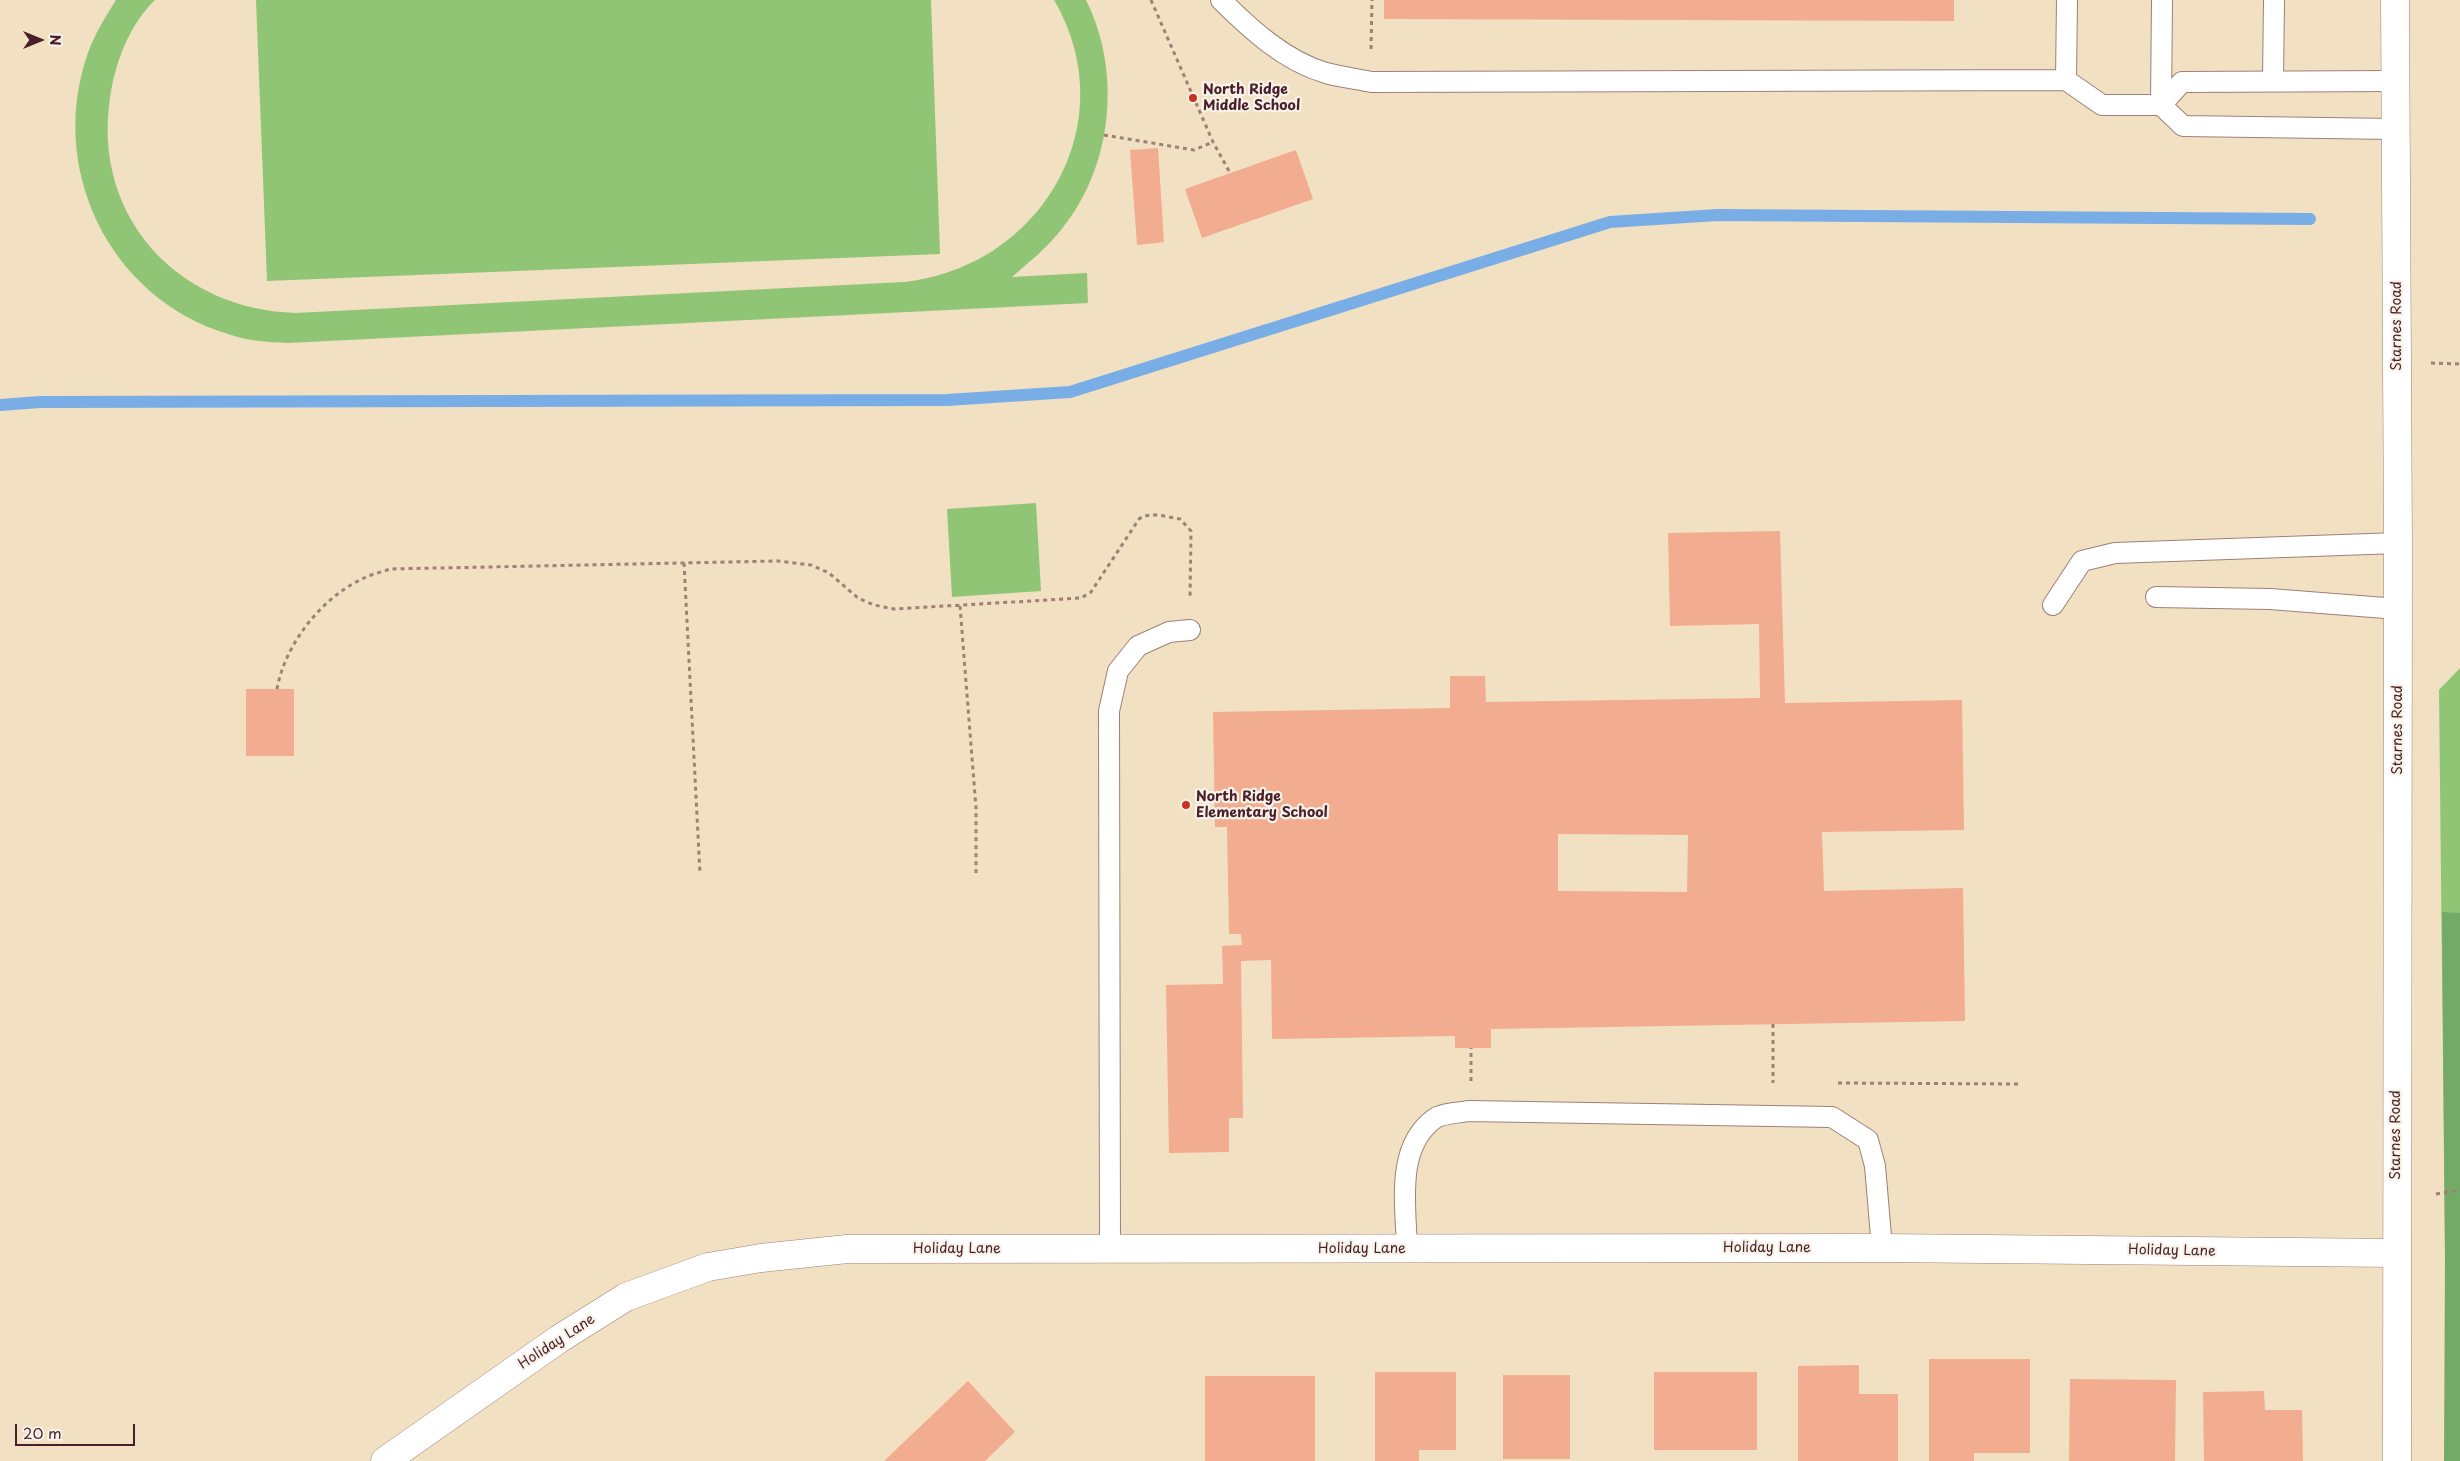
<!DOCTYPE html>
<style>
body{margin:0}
#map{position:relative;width:2460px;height:1461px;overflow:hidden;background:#f2e0c3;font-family:"Playpen Sans",sans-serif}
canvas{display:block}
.north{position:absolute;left:15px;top:15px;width:50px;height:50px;-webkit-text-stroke:4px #f7f3e8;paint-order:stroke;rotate:90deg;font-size:14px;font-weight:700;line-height:20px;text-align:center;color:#4a1f2b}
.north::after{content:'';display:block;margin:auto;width:18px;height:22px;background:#4a1f2b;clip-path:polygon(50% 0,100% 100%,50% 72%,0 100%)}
.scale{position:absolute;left:15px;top:1424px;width:120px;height:22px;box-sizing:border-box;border:2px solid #4a1f2b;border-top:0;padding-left:6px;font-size:15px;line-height:18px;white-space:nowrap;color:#4a1f2b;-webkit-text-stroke:4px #f7f3e8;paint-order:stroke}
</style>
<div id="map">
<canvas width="2460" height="1461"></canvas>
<div class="north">N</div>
<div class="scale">20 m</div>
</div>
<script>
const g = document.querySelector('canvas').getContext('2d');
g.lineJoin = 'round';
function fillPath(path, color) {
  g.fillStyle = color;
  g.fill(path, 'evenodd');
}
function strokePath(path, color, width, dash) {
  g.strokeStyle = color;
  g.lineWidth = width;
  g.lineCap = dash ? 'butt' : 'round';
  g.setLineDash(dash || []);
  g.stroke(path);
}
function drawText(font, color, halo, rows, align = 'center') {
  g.font = font + ' "Playpen Sans",sans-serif';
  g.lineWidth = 4.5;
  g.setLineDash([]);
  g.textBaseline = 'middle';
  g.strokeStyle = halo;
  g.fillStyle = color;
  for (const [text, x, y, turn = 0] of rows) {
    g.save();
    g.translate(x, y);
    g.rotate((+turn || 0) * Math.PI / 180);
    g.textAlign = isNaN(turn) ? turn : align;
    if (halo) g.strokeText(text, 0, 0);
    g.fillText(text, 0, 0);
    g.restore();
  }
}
fillPath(new Path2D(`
 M116,0H155C129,25 115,63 110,98C92,217 178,309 295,313L904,282C1042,267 1126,123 1054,0H1086C1122,72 1113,167 1061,230C1047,248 1029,262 1012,277L1087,273L1088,303L288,343C267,342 247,341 228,334C108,298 46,166 89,50C96,32 106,16 116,0Z
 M256,0H931L940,254L267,281Z
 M1036,503L1041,591L952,597L947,509Z
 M2460,668V1256H2445L2439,690Z`), '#91c576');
fillPath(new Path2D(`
 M2442,912L2460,913V1461H2444L2445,1256Z`), '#74aa67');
strokePath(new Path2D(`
 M0,405L40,402L947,400L1070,392L1610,222L1717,215L2310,219`), '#78ade6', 12);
fillPath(new Path2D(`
 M1384,0H1954V21L1384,19Z
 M1158,148L1164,242L1137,245L1130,150Z
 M1296,150L1313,199L1202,238L1185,189Z
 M1780,531L1785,703L1962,700L1964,830L1822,832L1824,891L1963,888L1965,1021L1491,1029V1048H1455V1036L1272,1039L1271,960L1241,961L1243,1118H1229V1152L1169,1153L1166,985L1223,984L1222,946L1242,945L1241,934H1229L1227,827H1215L1213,712L1450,708V676H1485L1486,702L1760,698L1759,624L1670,626L1668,533ZM1558,834L1688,835L1687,892L1558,891Z
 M246,689H294V756H246Z
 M1929,1359H2030V1453H1974V1461H1929Z
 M1859,1365V1394H1898V1461H1798V1366Z
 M1375,1372H1456V1450H1419V1461H1375Z
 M1654,1372H1757V1450H1654Z
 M1503,1375H1570V1459H1503Z
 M1205,1376H1315V1461H1205Z
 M2070,1379L2176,1380L2175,1461H2069Z
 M968,1381L1015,1432L985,1461H884Z
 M2264,1391L2265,1410H2302L2303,1461H2204L2203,1392Z`), '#f2ac8f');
const service = new Path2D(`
 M1221,0C1250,29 1285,61 1326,73C1341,77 1357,79 1372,82L2066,80L2102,105H2161L2162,0
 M2066,80L2067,0
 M2273,81L2274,0
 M2395,81L2182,82L2161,105L2183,126L2395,129
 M2156,597L2270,599L2398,609
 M2053,605L2082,561L2115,553L2398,543
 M1110,1248L1109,711L1118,671L1138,646L1169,632L1190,630
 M1407,1249C1406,1206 1395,1148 1434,1119C1442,1113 1459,1113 1468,1111L1832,1117L1868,1140L1875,1166L1882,1248`);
const tertiary = new Path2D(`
 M385,1461L559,1339L626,1297L708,1267L761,1258L847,1249L1882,1248L2396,1253`);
const secondary = new Path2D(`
 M2395,0L2398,543L2397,1461`);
strokePath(service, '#9e8077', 22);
strokePath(tertiary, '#9e8077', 29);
strokePath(secondary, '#9e8077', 29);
strokePath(new Path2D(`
 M1151,0L1213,142L1229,171
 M1371,49L1372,0
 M1104,135L1194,150L1213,142
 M2431,363L2460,364
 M684,563L700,874
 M960,606L976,808V873
 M277,689C285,644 322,597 364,578C372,574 382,572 390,569L778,561L811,565L829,573L858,598L874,605L894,609L1081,598L1091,592L1139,519C1150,511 1167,517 1180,519L1191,531L1190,598
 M1773,1024V1083
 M1471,1081V1048
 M1838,1083L2022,1084
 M2436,1194L2460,1190`), '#9e8077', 3, [4, 4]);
strokePath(service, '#fff', 20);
strokePath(tertiary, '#fff', 28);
strokePath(secondary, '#fff', 28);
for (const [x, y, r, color] of [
 [1193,98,5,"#c8321e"],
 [1186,805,5,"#c8321e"]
]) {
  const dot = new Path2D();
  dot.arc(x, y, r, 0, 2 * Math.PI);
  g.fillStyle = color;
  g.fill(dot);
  strokePath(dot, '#f7f3e8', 2);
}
drawText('bold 14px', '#4a1f2b', '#f7f3e8', [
 ["North Ridge",1203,90],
 ["Middle School",1203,106],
 ["North Ridge",1196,797],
 ["Elementary School",1196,813]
], 'left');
drawText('14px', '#4a1f2b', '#f7f3e8', [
 ["Starnes Road",2397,326,-90],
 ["Starnes Road",2398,730,-90],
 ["Starnes Road",2396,1135,-90],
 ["Holiday Lane",1767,1248],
 ["Holiday Lane",957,1249],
 ["Holiday Lane",1362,1249],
 ["Holiday Lane",2172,1251,1],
 ["Holiday Lane",557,1342,-33]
]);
</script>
